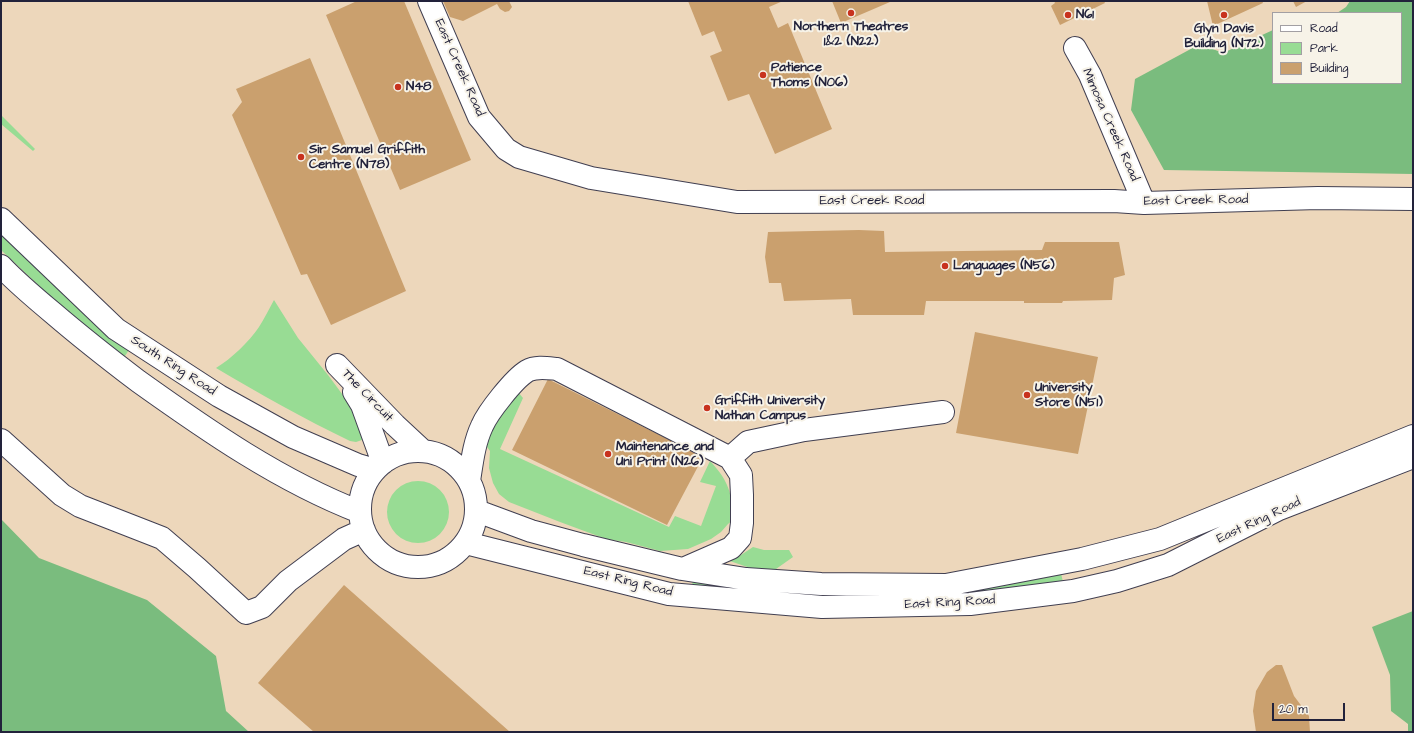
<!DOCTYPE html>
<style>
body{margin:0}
#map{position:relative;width:1414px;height:733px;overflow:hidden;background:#f1e6cd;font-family:"Architects Daughter",sans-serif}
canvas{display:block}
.frame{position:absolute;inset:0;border:2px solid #22223b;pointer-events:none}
.legend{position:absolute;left:1272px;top:12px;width:130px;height:72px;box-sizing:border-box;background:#f7f3e8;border:1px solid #a29fa3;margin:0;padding:5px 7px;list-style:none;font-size:12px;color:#22223b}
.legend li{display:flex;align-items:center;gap:8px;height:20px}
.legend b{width:20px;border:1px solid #a29fa3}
.scale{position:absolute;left:1272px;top:703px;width:73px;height:18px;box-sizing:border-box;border:2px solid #22223b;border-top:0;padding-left:5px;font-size:12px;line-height:14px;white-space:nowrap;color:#22223b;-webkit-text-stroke:3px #f7f3e8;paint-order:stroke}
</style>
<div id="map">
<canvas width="1414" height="733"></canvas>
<div class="frame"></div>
<ul class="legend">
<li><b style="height:5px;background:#fff"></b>Road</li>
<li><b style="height:11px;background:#98dc94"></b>Park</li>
<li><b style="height:11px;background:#caa06e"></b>Building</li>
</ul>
<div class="scale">20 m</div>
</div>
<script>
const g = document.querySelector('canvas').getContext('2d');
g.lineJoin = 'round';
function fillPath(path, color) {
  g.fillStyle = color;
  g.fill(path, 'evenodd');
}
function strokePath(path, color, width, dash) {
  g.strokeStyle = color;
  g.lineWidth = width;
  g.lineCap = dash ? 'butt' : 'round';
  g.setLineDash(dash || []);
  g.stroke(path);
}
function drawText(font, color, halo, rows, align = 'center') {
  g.font = font + ' "Architects Daughter",sans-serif';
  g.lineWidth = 4;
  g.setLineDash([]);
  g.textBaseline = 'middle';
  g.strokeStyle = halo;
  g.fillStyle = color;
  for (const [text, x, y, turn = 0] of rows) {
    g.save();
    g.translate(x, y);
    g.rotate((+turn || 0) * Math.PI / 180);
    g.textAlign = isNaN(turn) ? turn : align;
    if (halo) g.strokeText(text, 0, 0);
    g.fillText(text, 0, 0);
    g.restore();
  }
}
fillPath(new Path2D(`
 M1,1H1413V732H1ZM1273,13H1401V83H1273Z`), '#edd7bb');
fillPath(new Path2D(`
 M1,115L35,149L33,151L1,124Z
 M1,231L131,347L123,359L69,314L1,250Z
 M274,300L298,338L328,375L351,406L363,436L362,440L356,442L350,441C304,419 260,394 216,368C232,358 248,343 259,327C264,319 269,309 274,300Z
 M518,392L523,398L500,449L669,527L675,516L701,526L716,486L700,482L710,461C728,480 733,494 733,520L728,524L721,532L711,539L688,549L660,551L626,542L606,539L560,522L509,502L499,494L493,483L489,468L490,451L484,443L503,413Z
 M387 512a31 31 0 1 1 62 0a31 31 0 1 1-62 0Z
 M753,547L764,550H789L793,557L776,569L775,572L759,571L727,560L738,557Z
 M1060,569L1063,582L1031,588L871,600L692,586L693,579L744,587Z`), '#98dc94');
fillPath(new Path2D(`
 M1350,1H1413V174L1164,170L1131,110L1135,79L1200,44L1223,53L1273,30V83H1401V13H1337L1346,7Z
 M1,519L39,558L147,600L216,656L226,711L249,732H1Z
 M1413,611V732H1408V724L1391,711L1390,675L1372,627Z`), '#7abc7e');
fillPath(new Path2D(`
 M357,1H404L471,160L400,190L326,15Z
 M443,1H509L512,7L509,11L505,12L500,9L497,4L463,21L450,17Z
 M688,1H783L769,7L778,28L788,23L832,129L775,154L749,94L728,101L710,56L722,51L714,31L702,36Z
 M832,1H890V2L841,23Z
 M1054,1H1104L1105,3L1060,25L1051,6L1055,3Z
 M1207,1H1262L1263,3L1213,26Z
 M1293,1H1307L1296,7Z
 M310,58L406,291L331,325L307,274L301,275L232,115L242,102L236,89Z
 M859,230L884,231L885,252L1042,250L1045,242H1119L1125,275L1114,278L1112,300L1063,301L1062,303H1024V301H926L924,315H853L851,299L784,301L781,283H769L765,257L768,232Z
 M975,332L1098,357L1078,454L956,433Z
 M548,379L703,457L667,525L512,450Z
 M344,585L510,732H314L258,683Z
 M1276,665H1282L1294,696L1309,716L1310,732H1256L1253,711L1256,691L1267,672Z`), '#caa06e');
const minor = new Path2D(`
 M429,1L479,117L506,149L519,157L591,178L737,202L1114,201L1144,203L1318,198L1413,199
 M1075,48L1090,75L1144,203
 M1,219L116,329L219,396L293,437L358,465L375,470
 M1,266C17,283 35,298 53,313C81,337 109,359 138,381C208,431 280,481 360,512
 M337,365L395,425L423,451
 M354,392L362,405L383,463
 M1,440L62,495L80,506L162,538L197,568L246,613L262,607L288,581L344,539L364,530
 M360 509a58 58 0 1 1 116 0a58 58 0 1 1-116 0Z
 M730,458L748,442L804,430L943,412
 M469,481C472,462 474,443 482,426C488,412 514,379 527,371C536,366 547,368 557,369L730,458L741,475L742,495V523L740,538L731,548L683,569
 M477,511L531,531L583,545L682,569L746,579L821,584L946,585L1082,559L1160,539L1413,436
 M466,543L669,594L822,607L970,604L1073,591L1117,581L1168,565L1279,509L1413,457`);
strokePath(minor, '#413f51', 24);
strokePath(minor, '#fff', 22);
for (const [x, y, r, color] of [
 [851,13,4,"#c8321e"],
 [1068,15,4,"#c8321e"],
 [1224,15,4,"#c8321e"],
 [763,75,4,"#c8321e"],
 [398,87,4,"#c8321e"],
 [301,157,4,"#c8321e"],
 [945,266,4,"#c8321e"],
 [1027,395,4,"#c8321e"],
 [707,408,4,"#c8321e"],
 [608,454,4,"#c8321e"]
]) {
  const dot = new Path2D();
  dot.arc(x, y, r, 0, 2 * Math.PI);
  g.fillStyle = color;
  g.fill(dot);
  strokePath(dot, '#f7f3e8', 1.5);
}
drawText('bold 13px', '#22223b', '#f7f3e8', [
 ["N61",1076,15],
 ["Northern Theatres",851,27,"center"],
 ["1&2 (N22)",851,42,"center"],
 ["Glyn Davis",1224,29,"center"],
 ["Building (N72)",1224,44,"center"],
 ["Patience",771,68],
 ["Thoms (N06)",771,83],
 ["N48",406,87],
 ["Sir Samuel Griffith",309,150],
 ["Centre (N78)",309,165],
 ["Languages (N56)",953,266],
 ["University",1035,388],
 ["Store (N51)",1035,403],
 ["Griffith University",715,401],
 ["Nathan Campus",715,416],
 ["Maintenance and",616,447],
 ["Uni Print (N26)",616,462]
], 'left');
drawText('13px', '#22223b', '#f7f3e8', [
 ["East Creek Road",459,68,66],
 ["Mimosa Creek Road",1110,125,66],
 ["East Creek Road",872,201],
 ["East Creek Road",1196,201,-1],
 ["South Ring Road",173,366,33],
 ["The Circuit",367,396,46],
 ["East Ring Road",1259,521,-25],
 ["East Ring Road",628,582,14],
 ["East Ring Road",950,603,-3]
]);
</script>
